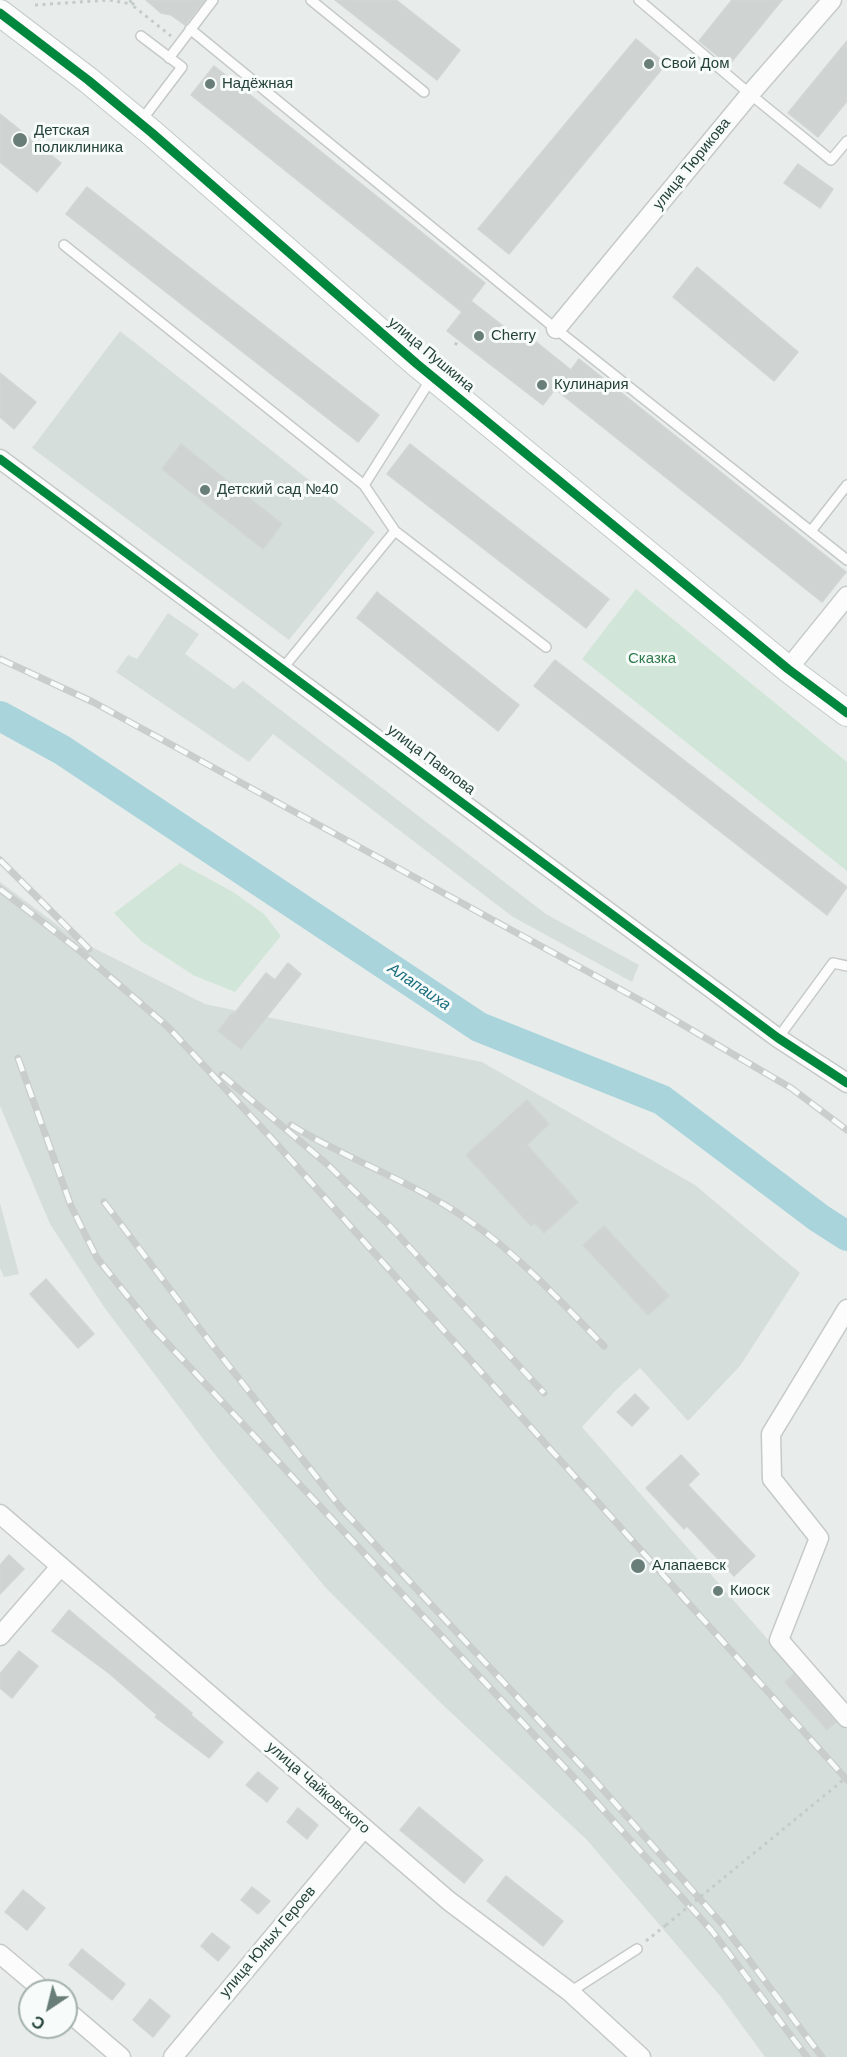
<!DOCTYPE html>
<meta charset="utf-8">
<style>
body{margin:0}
#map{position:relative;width:847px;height:2057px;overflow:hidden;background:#e8edeb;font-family:Helvetica,sans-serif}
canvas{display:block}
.north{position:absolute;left:18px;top:1979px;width:60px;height:60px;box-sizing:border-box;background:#f7fbf9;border:2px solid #a3b1ad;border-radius:50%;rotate:215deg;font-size:16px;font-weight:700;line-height:24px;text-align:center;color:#24423a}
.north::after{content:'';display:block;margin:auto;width:21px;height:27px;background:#697e78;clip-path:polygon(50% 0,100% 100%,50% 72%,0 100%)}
</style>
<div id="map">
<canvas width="847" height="2057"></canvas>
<div class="north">С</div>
</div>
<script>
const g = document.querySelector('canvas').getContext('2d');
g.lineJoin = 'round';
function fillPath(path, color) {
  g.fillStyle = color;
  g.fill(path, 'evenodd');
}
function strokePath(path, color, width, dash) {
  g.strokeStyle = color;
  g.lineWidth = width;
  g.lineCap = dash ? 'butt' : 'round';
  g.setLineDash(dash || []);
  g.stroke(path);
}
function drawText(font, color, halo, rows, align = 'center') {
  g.font = font + ' Helvetica,sans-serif';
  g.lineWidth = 6;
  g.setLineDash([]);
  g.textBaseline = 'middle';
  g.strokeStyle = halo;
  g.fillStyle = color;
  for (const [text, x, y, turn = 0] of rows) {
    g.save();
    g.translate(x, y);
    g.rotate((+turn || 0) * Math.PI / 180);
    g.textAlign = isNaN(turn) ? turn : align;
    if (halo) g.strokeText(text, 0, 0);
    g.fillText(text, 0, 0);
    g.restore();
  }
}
fillPath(new Path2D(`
 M120,331L375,532L289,640L32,448Z
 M168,613L199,634L185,654L234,689L243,681L546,914L639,965L632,982L513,917L273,734L249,762L116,672L128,655L137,659Z
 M0,882L76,939L205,1004L482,1062L695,1185L800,1273L740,1366L688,1421L640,1368L616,1390L582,1427L847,1730V2057H765L721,1997L587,1840L445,1707L326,1588L216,1456L104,1307L50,1224L0,1106Z
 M0,1203L19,1274L4,1277L0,1268Z`), '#d6dedb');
fillPath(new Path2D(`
 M636,589L847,762V871L582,659Z
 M180,863L233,892L264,914L281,936L235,992L193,975L141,941L114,913Z`), '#d1e6d8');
strokePath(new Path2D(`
 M0,716L62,750L479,1027L662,1100L819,1218L847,1236`), '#a9d4db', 30);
const building = new Path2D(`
 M146,0H205L185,25L171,15L161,13Z
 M335,0H396L460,50L437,80Z
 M732,0H782L729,65L699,41Z
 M636,39L666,64L509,254L478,229Z
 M847,41V101L818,137L788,113Z
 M214,66L485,283L471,301L525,343L530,337L571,370L579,359L846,572L822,602L555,389L543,405L447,331L462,312L191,95Z
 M0,114L61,163L37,192L0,162Z
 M798,164L833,189L820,208L784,183Z
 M87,187L379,415L358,442L66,214Z
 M697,267L798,352L774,381L673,297Z
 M0,373L36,402L14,429L0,417Z
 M181,444L282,524L263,549L162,469Z
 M410,444L609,599L586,628L387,474Z
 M377,592L519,705L498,731L357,618Z
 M555,660L847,887L827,915L534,686Z
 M288,963L301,974L241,1049L218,1031L232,1013L234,1014L266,973L275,980Z
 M527,1100L549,1124L527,1145L578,1202L544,1233L535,1223L531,1226L466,1155Z
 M604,1226L669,1296L648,1315L583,1245Z
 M46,1279L94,1334L78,1348L30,1294Z
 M635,1394L649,1408L632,1426L617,1412Z
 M681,1455L699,1474L688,1485L755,1556L734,1576L687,1526L684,1529L646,1488Z
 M9,1555L24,1569L0,1594V1565Z
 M69,1610L192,1713L191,1715L223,1742L209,1758L155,1717L157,1715L110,1674L52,1631Z
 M19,1651L38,1666L12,1698L0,1688V1674Z
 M794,1674L836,1722L827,1730L785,1682Z
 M258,1772L278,1788L267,1802L246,1785Z
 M419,1807L483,1860L464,1883L400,1830Z
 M298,1808L318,1825L307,1839L287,1822Z
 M506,1876L563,1921L543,1946L487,1901Z
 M252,1887L270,1901L258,1914L241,1900Z
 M23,1890L45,1908L27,1930L5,1912Z
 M212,1933L230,1947L218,1961L201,1946Z
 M82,1949L125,1984L112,2000L69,1965Z
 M150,1999L170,2016L153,2037L133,2020Z`);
fillPath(building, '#cfd4d2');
strokePath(building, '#d1d6d4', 1.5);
const lane = new Path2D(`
 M311,0L424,92
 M639,0L750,94L831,160L847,141
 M190,29L556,329L847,560
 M169,58L213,0
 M141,121L182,67L141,36
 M64,245L364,485
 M395,531L546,647
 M811,531L847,485
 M283,668L395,531L364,485L431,379
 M778,1038L833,963L847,966
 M570,1992L637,1949`);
const street = new Path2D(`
 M556,329L750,94L832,0
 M0,459L778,1038L847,1083
 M788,669L847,596
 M847,1309L771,1434L772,1479L819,1538L779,1640L847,1718
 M0,1514L449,1901L570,1992L641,2057
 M0,1636L60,1567
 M0,1954L44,1991
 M66,2010L121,2057
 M173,2057L364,1828`);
const secondary = new Path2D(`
 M0,13L88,80L152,133L417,364L788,669L847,713`);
strokePath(lane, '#c5cac8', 12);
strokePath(street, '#c5cac8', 21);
strokePath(secondary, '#c3cbc8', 28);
strokePath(new Path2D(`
 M130,0L132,5L171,36
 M35,5L109,0L131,4
 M132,5L136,0
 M455,345L459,340
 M646,1941L666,1925`), '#c3ccca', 3, [3, 4.5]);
strokePath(lane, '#fcfcfc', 9);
strokePath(street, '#fcfcfc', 18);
strokePath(secondary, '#fcfcfc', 26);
const rail = new Path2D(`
 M0,659L93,702L649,1005L791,1088L847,1130
 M0,860L89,949
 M0,889L80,951L168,1027L273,1140L847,1780
 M18,1058L71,1206L97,1258L154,1329L581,1785L712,1931L807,2057
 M222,1075L328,1165L388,1224L544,1393
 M291,1125C348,1160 412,1181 468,1220C519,1255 561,1302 604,1346
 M104,1202L210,1342L341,1508L591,1776L723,1925L822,2057`);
strokePath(rail, '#c9cdcc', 7);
strokePath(rail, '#f7fbf9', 4.5, [14]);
strokePath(new Path2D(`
 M666,1925L847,1777`), '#c3ccca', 3, [3, 4.5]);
strokePath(new Path2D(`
 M0,13L88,80L152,133L417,364L788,669L847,713
 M0,459L778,1038L847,1083`), '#00873e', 9);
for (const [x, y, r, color] of [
 [649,64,6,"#697e78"],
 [210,84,6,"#697e78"],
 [20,140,8,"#697e78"],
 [479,336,6,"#697e78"],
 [542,385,6,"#697e78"],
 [205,490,6,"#697e78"],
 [638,1566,8,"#697e78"],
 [718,1591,6,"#697e78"]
]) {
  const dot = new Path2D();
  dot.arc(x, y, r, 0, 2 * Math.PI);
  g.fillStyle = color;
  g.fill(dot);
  strokePath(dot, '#f7fbf9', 2);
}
drawText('15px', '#24423a', '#f7fbf9', [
 ["Свой Дом",661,64],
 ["Надёжная",222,84],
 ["Детская",34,131],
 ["поликлиника",34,148],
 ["Cherry",491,336],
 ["Кулинария",554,385],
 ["Детский сад №40",217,490],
 ["Алапаевск",652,1566],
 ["Киоск",730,1591]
], 'left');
drawText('15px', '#24423a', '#f7fbf9', [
 ["улица Тюрикова",692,164,-51],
 ["улица Пушкина",431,355,40],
 ["улица Павлова",431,760,37],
 ["улица Чайковского",318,1788,41],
 ["улица Юных Героев",268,1942,-50]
]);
drawText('15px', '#2d7a4b', '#f7fbf9', [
 ["Сказка",652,659]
]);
drawText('italic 16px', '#1c6f80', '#f7fbf9', [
 ["Алапаиха",419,987,34]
]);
</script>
